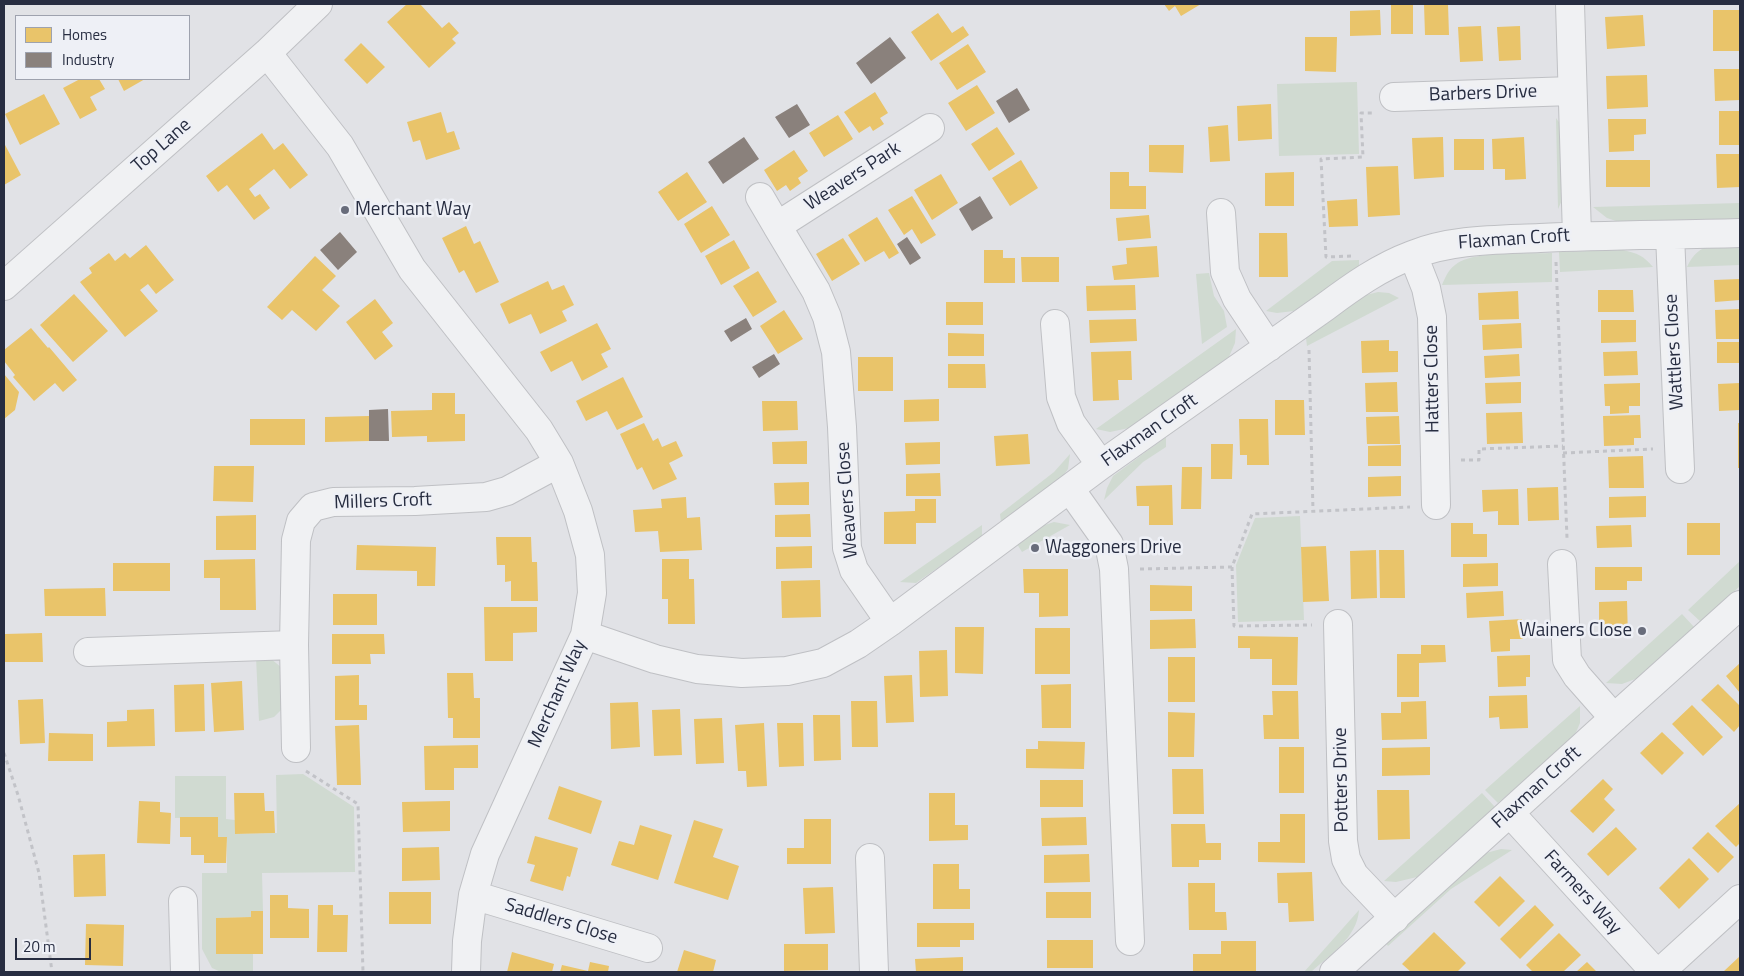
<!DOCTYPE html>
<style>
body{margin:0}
#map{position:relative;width:1744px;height:976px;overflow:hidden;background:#e1e2e6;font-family:"Titillium Web",sans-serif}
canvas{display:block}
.frame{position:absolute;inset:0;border:5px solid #272d41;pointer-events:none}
.legend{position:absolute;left:15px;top:15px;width:175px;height:65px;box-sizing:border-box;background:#eef0f6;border:1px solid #9ea2ae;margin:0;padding:6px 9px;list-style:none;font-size:15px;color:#272d41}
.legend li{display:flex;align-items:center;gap:10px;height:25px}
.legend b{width:25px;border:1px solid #9ea2ae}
.scale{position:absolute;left:15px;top:938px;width:76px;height:22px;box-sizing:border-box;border:2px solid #272d41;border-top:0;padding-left:6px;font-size:15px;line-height:18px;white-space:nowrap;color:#272d41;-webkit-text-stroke:4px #eef0f6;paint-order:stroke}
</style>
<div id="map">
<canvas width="1744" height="976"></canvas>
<div class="frame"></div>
<ul class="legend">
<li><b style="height:14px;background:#e9c46a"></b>Homes</li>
<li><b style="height:14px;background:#8a817c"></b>Industry</li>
</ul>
<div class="scale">20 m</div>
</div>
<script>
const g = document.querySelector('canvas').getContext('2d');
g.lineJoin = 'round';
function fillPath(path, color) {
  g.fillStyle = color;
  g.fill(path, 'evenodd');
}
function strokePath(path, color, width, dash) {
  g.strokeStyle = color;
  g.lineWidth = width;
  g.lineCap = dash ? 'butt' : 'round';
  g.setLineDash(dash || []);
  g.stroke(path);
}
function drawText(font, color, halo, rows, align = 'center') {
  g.font = font + ' "Titillium Web",sans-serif';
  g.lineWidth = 5;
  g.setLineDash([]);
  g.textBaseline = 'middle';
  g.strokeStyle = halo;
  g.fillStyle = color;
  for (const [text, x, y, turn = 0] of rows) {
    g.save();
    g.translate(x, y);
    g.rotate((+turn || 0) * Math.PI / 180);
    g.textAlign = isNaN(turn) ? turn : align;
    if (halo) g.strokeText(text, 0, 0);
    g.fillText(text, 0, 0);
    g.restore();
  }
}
fillPath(new Path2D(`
 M1357,82L1359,154L1279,156L1277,84Z
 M1556,118L1561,125L1564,196L1558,209Z
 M1740,203V220L1625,224L1607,218L1593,207Z
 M1712,245H1740V265L1687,267C1693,254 1699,249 1712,245Z
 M1623,250C1637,253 1644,256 1653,267L1560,272L1559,252Z
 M1552,253V282L1442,285C1445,278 1448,270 1455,265C1472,250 1528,254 1552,253Z
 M1359,260V266L1294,311L1277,313L1266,311L1332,261Z
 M1209,273L1214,296L1224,311L1227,327L1202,344L1196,274Z
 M1378,292L1389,293L1399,298L1307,346L1306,338L1362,296Z
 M1236,329L1235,343L1228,359L1129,428L1110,432L1096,429Z
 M1166,437V447L1143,462L1104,500L1107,488L1113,476Z
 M1070,454L1068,469L1061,479L1001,522L1000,514L1054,472Z
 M1300,516L1304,620L1238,622L1236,565L1255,518Z
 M1054,522L1070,525L1022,552L1017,544L1042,526Z
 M982,525V537L916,583L900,582Z
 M1740,561V586L1701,622L1688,610Z
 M1682,614L1695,628L1638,678L1622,684L1606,683Z
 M256,657L270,658L282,668L283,708L274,717L259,721Z
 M1580,706V723L1574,737L1498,803L1485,790Z
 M303,774L354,807L355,872L262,873L263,911H252L251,917L216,918V954H253V972H221L212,968L202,949V873H227V838L218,837V817L175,818V776H226V819L235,820L236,834L277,833L276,775Z
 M1482,793L1495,807L1417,877L1396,882L1384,881Z
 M1501,849L1512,850L1451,889L1388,946L1385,942L1473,863L1486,853Z
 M1359,910C1357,938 1330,955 1311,972H1304Z`), '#d0dad1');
fillPath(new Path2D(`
 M407,4H420L442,28L449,22L459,33L452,39L456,43L429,68L387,22Z
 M1164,4H1201L1181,16L1175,6L1169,11Z
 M1391,4H1413V34H1391Z
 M1424,4H1448L1449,35H1425Z
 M1380,10L1381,35L1350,36V11Z
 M1713,10H1740V51H1713Z
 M938,13L952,33L963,26L969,35L931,61L911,32Z
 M1643,15L1645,46L1607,49L1605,17Z
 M1481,26L1483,61L1460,62L1458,27Z
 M1520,26L1521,60L1499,61L1497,27Z
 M1305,37H1337L1336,72L1305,71Z
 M361,43L385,67L367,84L344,60Z
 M968,44L986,72L957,90L939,63Z
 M1714,69H1740V100L1715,101Z
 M1647,75L1648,107L1607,109L1606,76Z
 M80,79H99L105,89L90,97L97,110L80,119L63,88Z
 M118,79H145L124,91Z
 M977,85L995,113L966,131L948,103Z
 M875,92L888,113L880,118L884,124L873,131L870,126L859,133L844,112Z
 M44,94L60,124L20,145L5,114Z
 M1271,104L1272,139L1238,141L1237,106Z
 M1719,111H1740V145H1719Z
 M441,112L447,133L454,131L460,149L426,160L420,140L413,142L407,122Z
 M838,115L853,139L824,157L809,133Z
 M1608,119H1646V134L1634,135V151L1609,152Z
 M1228,125L1230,161L1210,162L1208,127Z
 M997,127L1015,154L989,171L971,144Z
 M262,133L274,150L283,143L308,175L290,189L274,169L249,189L255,197L260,194L270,208L254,220L227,185L218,192L206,176Z
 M1443,137L1444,177L1414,179L1412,138Z
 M1524,137L1526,179L1505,180V169H1493L1492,139Z
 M1454,139H1484V170H1454Z
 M4,143L21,175L4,185Z
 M1149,145H1184L1183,173L1149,172Z
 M794,150L808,171L798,178L801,183L790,191L786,185L777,191L764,170Z
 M1716,154H1740V187L1717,188Z
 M1021,160L1038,188L1010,206L992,178Z
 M1606,160H1650V187H1606Z
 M1398,166L1400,215L1368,217L1366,167Z
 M687,172L707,202L678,221L658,192Z
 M1110,172H1129V186H1146V209H1110Z
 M1294,172V206H1265V173Z
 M941,174L958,203L932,220L914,190Z
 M912,196L936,235L921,244L912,229L904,235L888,210Z
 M1357,199L1358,226L1329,227L1327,201Z
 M712,206L730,235L701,253L684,224Z
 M1149,215L1151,238L1118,241L1116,218Z
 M877,217L899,253L889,259L884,251L865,262L848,235Z
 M466,226L474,244L480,241L499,282L476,293L464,270L459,273L442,238Z
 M1259,233H1287L1288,277H1259Z
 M843,238L860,264L832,281L816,254Z
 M734,240L750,268L721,285L705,256Z
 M146,245L174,280L156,294L148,284L140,290L158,311L125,337L80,282L92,273L89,268L109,253L115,261L125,253L130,258Z
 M1157,246L1159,277L1114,280L1112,266L1127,264L1126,248Z
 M984,250H1003V258H1015V283H984Z
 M315,256L336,276L322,290L340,306L316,331L292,310L282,320L267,307Z
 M1021,257H1059V282H1022Z
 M758,271L777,302L753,317L733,286Z
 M1740,279V300L1715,302L1714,280Z
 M548,281L552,290L564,285L574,305L562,311L567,321L540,334L531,314L509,324L500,304Z
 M1135,285L1136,310L1087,311L1086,286Z
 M1598,290H1633L1634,312H1598Z
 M1518,291L1519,319L1479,320L1478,293Z
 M74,294L108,331L73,362L40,325Z
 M375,299L393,323L382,332L393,346L375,360L346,322Z
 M946,302H983V325H946Z
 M1740,309V339H1716L1715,310Z
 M784,310L803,339L778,354L760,326Z
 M1136,319L1137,341L1090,343L1089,320Z
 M1601,320H1636V342L1601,343Z
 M597,323L611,349L601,354L608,367L582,381L572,361L551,372L540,352Z
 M1521,323L1522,348L1483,350L1482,325Z
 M31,328L48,348L49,347L77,380L63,392L55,383L34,401L13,377L15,375L4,361V350Z
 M948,333L984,334V356H948Z
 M1389,340V351H1398V372L1362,373L1361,341Z
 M1717,342H1740V363H1717Z
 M1131,351L1132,380H1118L1119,400L1093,401L1091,352Z
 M1637,351L1638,375L1604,376L1603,352Z
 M1519,354L1520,376L1485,378L1484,356Z
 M858,357H893V391H858Z
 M948,364H985L986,388H948Z
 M4,374L19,392L15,410L4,419Z
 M623,377L643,417L617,430L607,411L586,421L576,401Z
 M1397,382L1398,412H1366L1365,383Z
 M1521,382V403L1486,404L1485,383Z
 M1640,383V406H1629V413L1610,414V406H1605L1604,384Z
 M1740,383V410L1719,411L1718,384Z
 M432,393H455V414H465V441L427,442V436L392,437L391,411L432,410Z
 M939,399V421L904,422V400Z
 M1275,400H1304L1305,435H1275Z
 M762,401H797L798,430L763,431Z
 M1522,412L1523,443L1487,444L1486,413Z
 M1640,415L1641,438H1634V445L1604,446L1603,416Z
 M369,416V441L325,442V417Z
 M1399,416L1400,444H1367L1366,417Z
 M250,419H305V445H250Z
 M1239,419H1268L1269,465H1247V455H1240Z
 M644,423L653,441L658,438L662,447L676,441L683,456L669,463L677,479L653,490L642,467L637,470L620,434Z
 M1738,423H1740V468H1738Z
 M1028,434L1030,464L996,466L994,436Z
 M807,441V464H773L772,442Z
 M940,442V464L906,465L905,443Z
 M1211,444H1233L1232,479H1211Z
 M1401,445V466H1368V446Z
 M1643,456L1644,488H1609L1608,457Z
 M214,466H254L253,502L213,501Z
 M1182,467H1202L1201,509H1181Z
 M940,473L941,496H906V474Z
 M1401,476V496L1368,497V477Z
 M809,482V505H775L774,483Z
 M1172,485L1173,525H1149V506H1137L1136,486Z
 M1558,487L1559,520L1528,521L1527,488Z
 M1518,489L1519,525H1498V511L1483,512L1482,490Z
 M1646,496V517L1609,518V497Z
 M686,497L687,518L700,517L702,550L660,552L658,531L635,532L633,510L662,508L661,499Z
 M915,499H936V523H916V544H884V512L915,511Z
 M810,514L811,537H775V515Z
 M256,515V550H216V516Z
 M1451,523H1473V534H1487V557H1451Z
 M1687,523H1720V555H1687Z
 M1631,525L1632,547L1597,548L1596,526Z
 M496,537H531L532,562H537L538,601H511V581L505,582V565H497Z
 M357,545L436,547L435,586H417V571L356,570Z
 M812,546V568L776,569V547Z
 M1326,546L1329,601L1303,602L1301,547Z
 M1376,550L1377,598L1351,599L1350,551Z
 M1379,550H1404L1405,598H1380Z
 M255,559L256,610H220V578H204V560Z
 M662,559H689V579H694L695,624H668V599H662Z
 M113,563H170V591H113Z
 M1498,563V586L1463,587V564Z
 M1595,567H1642V581H1627V590H1595Z
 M1023,569H1068V616L1039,617V593H1024Z
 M820,580L821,617L782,618L781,581Z
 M1150,585L1192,586V611H1150Z
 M105,588L106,616H45L44,589Z
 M1503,591L1504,616L1467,618L1466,593Z
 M333,594H377V625H333Z
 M1627,601L1628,637H1599V602Z
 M484,607H537V632L513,633V661H485Z
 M1195,619L1196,648L1150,649V620Z
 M1522,619L1523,639H1510V651L1491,652L1489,621Z
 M955,627H984L983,674L955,673Z
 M1035,628H1070V674H1035Z
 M42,633L43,662H5V634Z
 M332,634H384L385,654H370L371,664H332Z
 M1238,636L1298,637L1297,685H1272V659H1250V648H1238Z
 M1421,645H1445L1446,662L1419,663V697H1397V654H1421Z
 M947,650L948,696L920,697L919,651Z
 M1530,655V677H1526V686L1498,687L1497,656Z
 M1168,657H1195V702H1168Z
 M1740,663V693L1726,676Z
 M447,673H473L474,698H480V738H453V718H448Z
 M359,675V705H367V720H335V676Z
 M912,675L914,722L886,723L884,676Z
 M242,681L244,730L214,732L211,683Z
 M204,684L205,731L175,732L174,685Z
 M1071,684V728H1042L1041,685Z
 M1718,684L1740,706V725L1734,732L1701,700Z
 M1272,691H1298L1299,739H1264L1263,715H1273Z
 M1527,695L1528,728L1500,729L1499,717L1489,718V696Z
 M43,699L45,743L20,744L18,700Z
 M851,701H877L878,747H852Z
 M1426,701L1427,739L1382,740L1381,713H1401V702Z
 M638,702L640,747L611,749L610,703Z
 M1692,705L1723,737L1703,756L1672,724Z
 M154,709L155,746L107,747V722L127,721V710Z
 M680,709L682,755L654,756L652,710Z
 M1168,712L1195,713L1194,757H1168Z
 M813,715H840L841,760L814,761Z
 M722,718L724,763L696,764L694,719Z
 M764,723L767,786L747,787L746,771H738L735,725Z
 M777,723H803L804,766L779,767Z
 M359,725L361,785H337L335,726Z
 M1662,732L1684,753L1662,775L1640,753Z
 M49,733L93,734V761H48Z
 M1038,741L1085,742L1084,769L1026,768V749H1038Z
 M478,745V768H454V790H425L424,746Z
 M1279,747H1304V793H1279Z
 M1430,747V775L1382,776V748Z
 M1172,769H1203L1204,814H1173Z
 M1603,779L1613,789L1604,799L1615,810L1593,833L1570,811Z
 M1040,780H1083V807H1040Z
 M559,786L602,801L591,834L548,819Z
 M1377,790H1409L1410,839L1378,840Z
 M234,793H264L265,811H274L275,833L235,834Z
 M929,793H955V825H968V840L929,841Z
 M139,801L160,802V812L171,813L170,844L137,843Z
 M450,801V831L403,832L402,802Z
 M1740,803V843L1736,847L1715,826Z
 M1280,814H1305V863L1258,862V842H1280Z
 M180,817H218V837H227L226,863H204V855H191V837H180Z
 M1086,817L1087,845L1042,846L1041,818Z
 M804,819H831V864H787V848H804Z
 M694,820L723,829L713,857L739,866L728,900L674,883Z
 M1171,824H1205L1206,843H1221V860H1199V867H1172Z
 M640,825L672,835L658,880L611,865L619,841L634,845Z
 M1616,827L1637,849L1608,876L1587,854Z
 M1708,832L1734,857L1718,873L1692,848Z
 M535,836L578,848L570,877L567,876L563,891L530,881L535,865L527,863Z
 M439,847L440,880L402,881V848Z
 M105,854L106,896L74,897L73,855Z
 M1089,854L1090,882L1044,883V855Z
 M1689,858L1709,879L1679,909L1659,888Z
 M933,864H959V889H970V909H933Z
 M1312,872L1314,921L1289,922L1288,903H1278L1277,873Z
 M1500,876L1525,901L1499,927L1474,902Z
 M1188,883H1215V912H1226L1227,930H1189Z
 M833,887L835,933L805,934L803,888Z
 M389,892H431V924H389Z
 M1046,892H1091V918H1046Z
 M270,895H288V908L309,909V938H270Z
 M318,905H333V915H348L347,952H317Z
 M1535,905L1554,925L1520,959L1500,939Z
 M251,911H263V954H216V918L251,917Z
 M917,923H974V940H960V947H917Z
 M86,924L124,925L123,966L85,965Z
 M1434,932L1466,963L1457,972H1411L1402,964Z
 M1559,933L1581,955L1563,972H1533L1526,965Z
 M1047,940H1093V968H1047Z
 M1221,941H1256V972H1193V954H1221Z
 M784,944H828V970L784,971Z
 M684,950L716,960L713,972H677Z
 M512,952L554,964L552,972H507Z
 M1740,956V972H1723Z
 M963,957V972H916L915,959Z
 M590,962L609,966L608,972H560L562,965L588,971Z
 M1587,962L1597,972H1576Z`), '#e9c46a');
fillPath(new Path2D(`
 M890,37L906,58L871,84L856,63Z
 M1017,88L1030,110L1009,123L996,101Z
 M797,104L810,125L789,138L775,117Z
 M744,137L759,159L723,184L708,162Z
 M980,196L993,218L972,231L959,209Z
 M340,232L357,252L338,270L320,250Z
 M907,237L921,258L910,265L897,244Z
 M746,318L752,329L731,342L724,331Z
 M774,354L780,364L759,378L752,367Z
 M388,409L389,441H369V410Z`), '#8a817c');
const minor = new Path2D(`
 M1570,4L1577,236
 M267,53L340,146L412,269L539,430L559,463L578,511L590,555L592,593L585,635L485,854L473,895L467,941L466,972
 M1394,97L1572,91
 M760,197L777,226
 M1221,213L1225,272L1237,299L1269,347
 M1670,235L1680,469
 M1413,255L1426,288L1432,317L1436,505
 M4,286L267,53L318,4
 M1055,324L1061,397L1071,423L1101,465
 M1070,489L1109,544L1114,569L1130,941
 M1562,564L1567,660L1577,676L1614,718
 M890,622L854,570L847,548L842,427L836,352L827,317L816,291L777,226L930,128
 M1338,624L1343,841L1346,859L1354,875L1395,918
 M585,635L655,659L697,669L742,673L787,671L823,663L858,644L890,622L1101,465L1325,307C1353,286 1380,267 1412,255C1453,239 1496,240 1540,238C1606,235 1673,235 1740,233
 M88,652L294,645
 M296,748L294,645L296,540L301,521L313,507L333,502L415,501L486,497L507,491L559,463
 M1510,813L1655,972
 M870,858L874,972
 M473,895L648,948
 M183,901L185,972
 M1334,972L1614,718L1740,605
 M1660,972L1740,899`);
strokePath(minor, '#bfc0c4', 30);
strokePath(new Path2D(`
 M1351,256L1326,257L1321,159L1363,157L1361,113H1374
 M1556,262L1567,538
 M1309,350L1313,511
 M1563,453L1653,449
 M1461,460H1479V449L1563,446
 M1232,567L1234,626L1312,625
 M1140,569L1232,567L1252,514L1410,507
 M4,753L18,795L39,873L52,972
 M306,771L358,804L363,972`), '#c2c3c8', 3, [4, 4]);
strokePath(minor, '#f0f1f3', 28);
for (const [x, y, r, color] of [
 [345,210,5,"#686c7b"],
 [1035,548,5,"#686c7b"],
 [1642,631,5,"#686c7b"]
]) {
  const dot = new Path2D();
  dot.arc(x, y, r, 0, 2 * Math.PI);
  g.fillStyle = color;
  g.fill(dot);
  strokePath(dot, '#eef0f6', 2);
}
drawText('19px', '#272d41', '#eef0f6', [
 ["Barbers Drive",1483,94,-2],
 ["Top Lane",162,146,-41],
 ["Weavers Park",853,177,-33],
 ["Flaxman Croft",1514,240,-4],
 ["Wattlers Close",1675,352,-93],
 ["Hatters Close",1433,379,-91],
 ["Flaxman Croft",1150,431,-35],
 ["Weavers Close",848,500,-94],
 ["Millers Croft",383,502,-2],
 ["Merchant Way",558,694,-66],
 ["Potters Drive",1342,780,-91],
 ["Flaxman Croft",1537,788,-42],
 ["Farmers Way",1582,893,48],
 ["Saddlers Close",561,922,17]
]);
drawText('19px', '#272d41', '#eef0f6', [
 ["Merchant Way",355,210],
 ["Waggoners Drive",1045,548],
 ["Wainers Close",1632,631,"right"]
], 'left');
</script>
